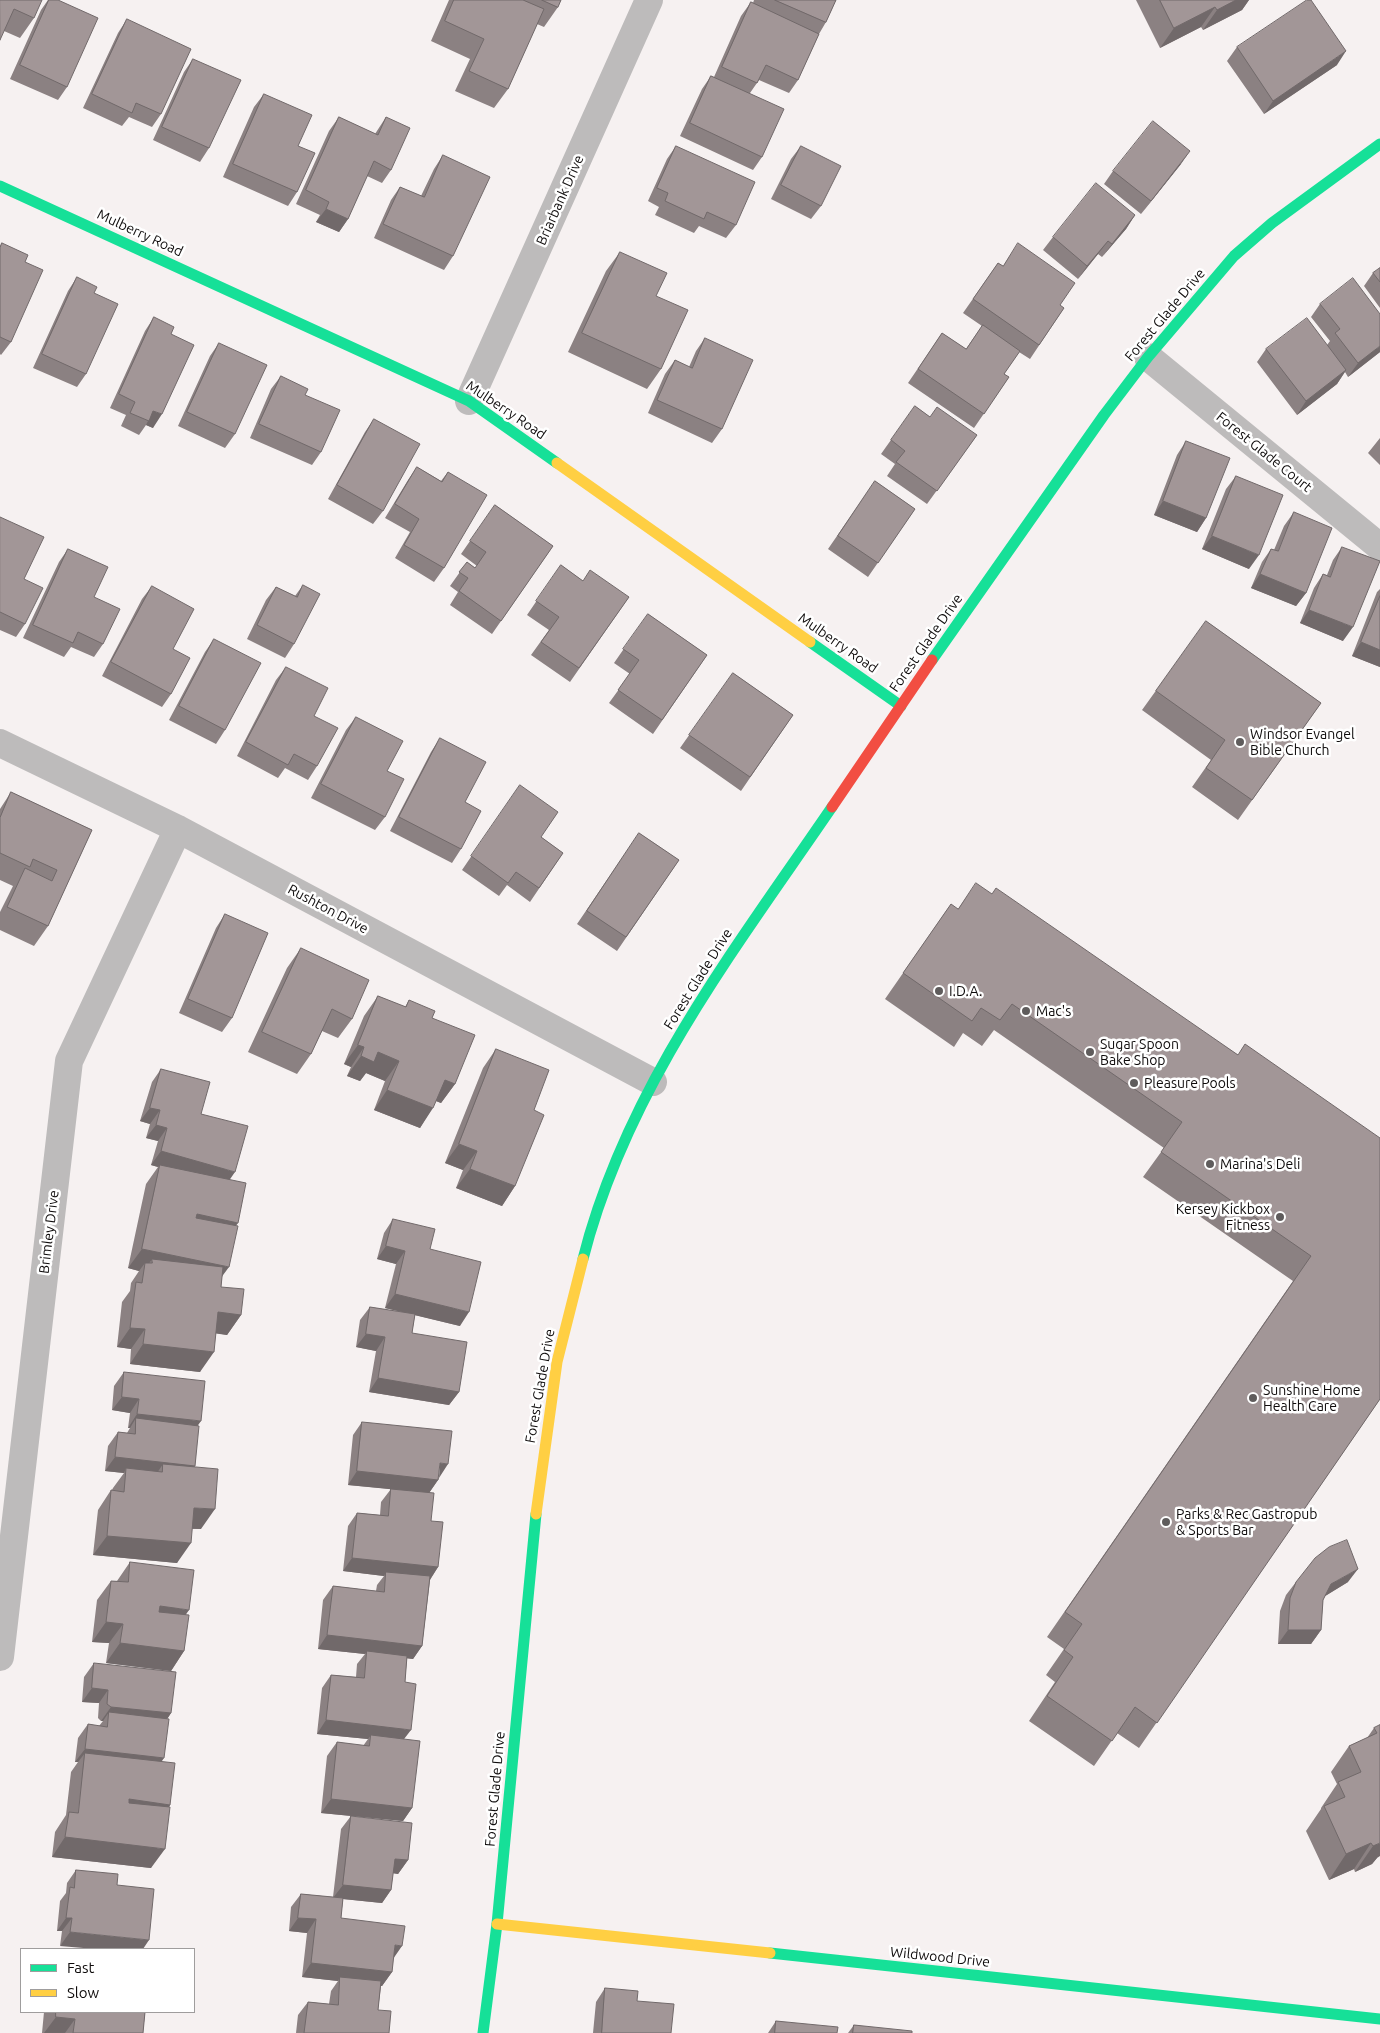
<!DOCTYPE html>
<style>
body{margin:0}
#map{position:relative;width:1380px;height:2033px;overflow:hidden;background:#f6f1f1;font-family:Ubuntu,sans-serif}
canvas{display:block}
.legend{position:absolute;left:20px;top:1948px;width:175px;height:65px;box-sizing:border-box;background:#fff;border:1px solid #9f9d9d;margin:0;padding:6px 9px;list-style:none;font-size:15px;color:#0e0b0b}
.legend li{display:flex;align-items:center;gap:10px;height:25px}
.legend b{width:25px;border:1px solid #9f9d9d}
</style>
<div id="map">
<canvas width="1380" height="2033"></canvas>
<ul class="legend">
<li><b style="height:6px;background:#16e098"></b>Fast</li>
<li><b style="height:6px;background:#ffcf43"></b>Slow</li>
</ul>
</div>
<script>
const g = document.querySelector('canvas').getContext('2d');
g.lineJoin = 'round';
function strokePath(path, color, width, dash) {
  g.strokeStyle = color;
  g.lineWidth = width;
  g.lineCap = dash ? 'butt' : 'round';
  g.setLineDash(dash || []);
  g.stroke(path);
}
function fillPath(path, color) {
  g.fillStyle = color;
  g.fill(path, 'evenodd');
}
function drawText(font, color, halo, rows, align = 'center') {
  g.font = font + ' Ubuntu,sans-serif';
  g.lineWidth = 5;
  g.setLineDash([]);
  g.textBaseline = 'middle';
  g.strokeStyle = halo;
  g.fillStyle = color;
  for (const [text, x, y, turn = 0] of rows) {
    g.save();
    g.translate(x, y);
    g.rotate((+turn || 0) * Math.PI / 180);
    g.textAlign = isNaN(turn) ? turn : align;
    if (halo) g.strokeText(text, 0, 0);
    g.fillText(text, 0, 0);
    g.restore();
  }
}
strokePath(new Path2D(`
 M1148,357L1380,547
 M469,401L649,0
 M0,743L178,829L653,1082
 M0,1657L69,1061L178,829`), '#bdbbbb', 28);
strokePath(new Path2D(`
 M0,186L469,401L557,463
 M810,642L901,706
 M932,660L1104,415L1148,357L1234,256L1272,223L1380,144
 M583,1259C626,1089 735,949 832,807
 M770,1953L1380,2019
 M483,2033L497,1924L536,1514`), '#16e098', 11);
strokePath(new Path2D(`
 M557,463L810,642
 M536,1514L557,1362L583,1259
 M497,1924L770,1953`), '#ffcf43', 11);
strokePath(new Path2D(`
 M832,807L932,660`), '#f24e42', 11);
fillPath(new Path2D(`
 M0,0L34,18L20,38L4,31Z
 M48,0H58L67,87L58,100L10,79L41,10Z
 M449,0H561L558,7L544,27L537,24L508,89L494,108L455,91L470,59L431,41Z
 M754,0H836L826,22L819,34L798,80L789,93L759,80L750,93L762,157L753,170L680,136L702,89L711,76L714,77L741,16L751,2L753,3Z
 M1136,0H1249L1242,10L1203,30L1201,27L1160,48Z
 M127,19L161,114L152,127L129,117L122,126L83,108L118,33Z
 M1237,47L1337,65L1264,114L1227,61Z
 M193,59L209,148L200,162L153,140L184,72Z
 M264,94L298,146L297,192L288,206L223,177L254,107Z
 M339,117L375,134L386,117L391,170L382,183L367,176L348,219L339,232L316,222L320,215L296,204L329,131Z
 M676,146L736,225L726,238L699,226L694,233L655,215L659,207L648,201L667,159Z
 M801,146L821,206L811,219L771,199L791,159Z
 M443,155L453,256L444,270L374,238L391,200L400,187L421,196L434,169Z
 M1181,164L1141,214L1104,184L1113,171Z
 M1135,215L1126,229L1102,257L1098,254L1078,279L1043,250L1053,237Z
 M2,243L25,262L11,342L1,355L0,354V246Z
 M620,252L656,296L661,369L647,389L568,352L606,271Z
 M998,263L1064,308L1030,359L1019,352L1004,374L1009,377L974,428L908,383L942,333L966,349L982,326L963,313Z
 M1380,268V308L1364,286L1373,273Z
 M77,277L94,293L86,374L77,387L33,368L68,291Z
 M1320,304L1380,352L1348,377L1345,372L1337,384L1297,415L1257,362L1266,349L1327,345L1330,341L1311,317Z
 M154,317L171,334L153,428L146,425L139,435L121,426L126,415L110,408L145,331Z
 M705,338L722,429L712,443L648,413L665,374L675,360L689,367L696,351Z
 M219,343L235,434L225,448L178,426L210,356Z
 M281,376L305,395L321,452L312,465L250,438L271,389Z
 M915,406L930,417L977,435L927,504L887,476L895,464L881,454Z
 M374,419L383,511L373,524L328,499L365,432Z
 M1380,438V465L1368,453Z
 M1186,441L1206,518L1197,532L1154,515L1177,455Z
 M417,467L441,481L448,472L444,568L434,582L395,558L410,532L385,518L408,480Z
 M1236,476L1249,569L1202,549L1226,489Z
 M875,481L915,509L868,577L828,549Z
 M495,505L553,546L492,634L450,605L458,592L450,586L467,562L475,568L477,566L461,554Z
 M1294,512L1306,593L1296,606L1251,588L1262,562L1271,549L1274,550L1284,526Z
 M0,517L24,579L25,624L16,637L0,630Z
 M1342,547L1343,641L1300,623L1314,588L1323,574L1327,575L1333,560Z
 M68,549L94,597L103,644L94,657L71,647L64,657L23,638L59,562Z
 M561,565L583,581L629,597L570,682L531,655L549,630L527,615Z
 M303,585L294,644L285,658L247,639L266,600L276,587L295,596Z
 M152,586L173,649L171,694L162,707L102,676L142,599Z
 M1380,589V667L1352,656L1377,592Z
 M648,614L707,655L653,734L609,703L630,674L614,663Z
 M1206,621L1321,703L1238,820L1192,787L1211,760L1142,710Z
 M214,639L225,730L216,744L169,720L205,652Z
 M286,667L314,716L317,766L308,780L285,768L278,778L237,756L276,680Z
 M733,673L793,715L741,791L680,748Z
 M356,717L387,771L385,817L375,830L311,798L346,730Z
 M440,738L465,802L461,849L452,863L390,831L431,752Z
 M520,785L541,837L563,853L530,902L507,885L499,896L462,870Z
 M11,792L92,830L48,926L34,946L0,930V912L13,886L0,880V809Z
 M639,833L679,860L617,951L577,924Z
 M992,894L1238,1055L1380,1399L1139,1748L1117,1733L1094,1766L1029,1721L1055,1682L1046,1675L1064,1649L1047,1637L1293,1281L1143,1177L1164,1148L994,1030L982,1046L963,1033L954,1047L885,999L951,904L957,909Z
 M225,914L232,1018L222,1032L179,1013L216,928Z
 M301,948L352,1019L338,1038L322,1031L311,1054L297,1074L248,1052L287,968Z
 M378,996L405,1007L409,1000L432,1018L455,1084L441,1103L436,1101L420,1128L374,1110L385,1081L366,1073L360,1081L347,1076L351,1067L344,1064L364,1016Z
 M496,1049L515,1186L502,1206L456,1188L463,1170L445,1163L483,1068Z
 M161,1069L201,1114L230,1179L236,1226L222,1277L221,1287L241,1315L227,1335L216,1333L200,1372L130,1364L131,1349L117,1347L122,1302L130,1291L131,1283L139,1271L128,1268L146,1184L158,1167L151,1165L158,1141L146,1138L150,1124L140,1121L152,1082Z
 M393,1219L430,1249L460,1326L415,1315L412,1333L459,1392L449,1405L369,1392L376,1351L356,1347L360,1320L370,1307L407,1313L385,1308L396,1264L377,1259L384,1233Z
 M124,1372L198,1425L195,1466L194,1467L201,1529H192L177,1563L93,1555L98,1510L111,1490H112L113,1488L124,1473L105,1471L108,1446L118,1432L127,1433L130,1428H128L130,1413L112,1410L114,1386Z
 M362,1422L439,1478L438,1480L429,1493L431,1521L438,1567L430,1580L422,1646L413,1659L407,1658L405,1682L404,1739L412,1808L403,1821L321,1813L327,1756L337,1742L363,1746L368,1739L317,1734L322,1688L331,1675L356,1677L357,1664L365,1654L318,1649L323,1600L333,1586L376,1591L377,1585L384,1576L343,1571L348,1526L357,1513L380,1515L381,1502L391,1489L348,1485L353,1435Z
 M130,1562L186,1615L184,1651L171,1671L106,1663L109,1643L92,1642L97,1600L111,1581H117Z
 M1296,1582H1348L1325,1596L1323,1600L1321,1630L1311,1644H1278L1280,1611L1286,1595Z
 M94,1663L171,1713L167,1719L162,1761L170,1805L169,1807L151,1868L52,1857L55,1832L66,1815L71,1772L78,1762H75L78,1738L88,1724L99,1726L103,1721H101L98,1718L99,1703L82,1702L84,1677Z
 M1380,1725L1377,1858L1372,1864L1355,1872L1354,1869L1329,1880L1306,1831L1321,1809V1808L1337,1784L1331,1772L1349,1746L1367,1738L1374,1728Z
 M351,1816L408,1860L398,1874L393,1873L391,1890L382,1903L343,1899L341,1918L393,1959L392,1972L382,1986H381L378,2010L389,2033H296L298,2015L308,2002L329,2004L331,1991L338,1981L302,1977L307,1933L289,1931L291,1907L301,1894L333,1897L341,1829Z
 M76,1870L117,1885L60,1946L62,1931H57L60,1901L66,1893L67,1883Z
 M605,1988L637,2001L671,2033H593L596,2002Z
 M44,2012H145L143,2033H42Z
 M776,2021L837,2033H768Z
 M854,2025L912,2033H848Z`), '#8b8182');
fillPath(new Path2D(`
 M1236,0H1249L1242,10L1203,30L1217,10Z
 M1215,7L1201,27L1160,48L1174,28Z
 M1346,51L1337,65L1264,114L1273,101Z
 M1190,151L1181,164L1141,214L1151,201Z
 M326,209L348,219L339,232L316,222Z
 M1135,215L1126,229L1102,257L1112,244Z
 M1108,241L1098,254L1078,279L1087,266Z
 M1380,346V352L1348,377L1358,363Z
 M1346,370L1337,384L1297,415L1306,401Z
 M153,411L162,414L153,428L146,425Z
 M1163,501L1206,518L1197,532L1154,515Z
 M1212,536L1259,555L1249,569L1202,549Z
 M1260,574L1306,593L1296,606L1251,588Z
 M1309,610L1353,627L1343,641L1300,623Z
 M1361,642L1380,650V667L1352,656Z
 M358,1045L364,1047L351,1067L344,1064Z
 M378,1052L399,1061L385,1081L366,1073L360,1081L347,1076L361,1056Z
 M445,1080L455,1084L441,1103L431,1099Z
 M387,1090L433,1108L420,1128L374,1110Z
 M150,1108L160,1110L150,1124L140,1121Z
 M156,1125L167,1128L158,1141L146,1138Z
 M459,1144L477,1151L463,1170L445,1163Z
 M161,1151L235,1172L226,1185L160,1165L158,1167L151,1165Z
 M470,1169L515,1186L502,1206L456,1188Z
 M197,1214L238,1223L224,1242L184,1234Z
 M386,1246L405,1251L396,1264L377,1259Z
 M142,1249L229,1267L215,1286L152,1263V1259L144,1271L145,1263L139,1271L128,1268Z
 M395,1294L469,1312L460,1326L385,1308Z
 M218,1312L241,1315L227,1335L205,1332Z
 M130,1328L145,1329L131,1349L117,1347Z
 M366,1334L385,1337L376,1351L356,1347Z
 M143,1344L214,1352L200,1372L130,1364Z
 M378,1378L459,1392L449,1405L369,1392Z
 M122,1397L139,1399L130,1413L112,1410Z
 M137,1414L201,1421L191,1435L136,1418L130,1428H128Z
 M115,1457L195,1466L185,1479L162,1472L163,1464L155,1476L126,1468L124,1473L105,1471Z
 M440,1463L448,1464L439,1478Z
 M357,1471L438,1480L429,1493L348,1485Z
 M194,1508L215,1509L201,1529L180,1528Z
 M107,1536L191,1543L177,1563L93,1555Z
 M352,1558L438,1567L429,1581L386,1572L384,1576L343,1571Z
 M1358,1569L1348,1582L1322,1598L1331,1584Z
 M160,1606L189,1610L176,1629L146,1625Z
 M106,1622L123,1624L109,1643L92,1642Z
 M1288,1630H1321L1311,1644H1278Z
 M327,1635L422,1646L413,1659L366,1654L367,1651L365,1654L318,1649Z
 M120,1643L184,1651L171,1671L106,1663Z
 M92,1688L108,1690L99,1703L82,1702Z
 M111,1707L171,1713L162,1727L109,1712L103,1721H101Z
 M326,1720L411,1730L401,1743L371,1735L368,1739L317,1734Z
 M85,1749L164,1758L155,1771L85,1753L78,1762H75Z
 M129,1799L170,1805L156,1825L116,1819Z
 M331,1799L412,1808L403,1821L321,1813Z
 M65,1837L165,1849L151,1868L52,1857Z
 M1371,1843L1354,1869L1329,1880L1346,1854Z
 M1380,1843V1856L1377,1858L1372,1864L1355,1872L1373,1846Z
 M395,1859L408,1860L398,1874L385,1872Z
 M343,1885L391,1890L382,1903L333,1898Z
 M66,1918H72L62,1931H57Z
 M298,1918L316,1919L307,1933L289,1931Z
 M70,1932L149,1940L143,1949H95L60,1946Z
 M395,1945L402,1946L393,1959Z
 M311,1963L392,1972L382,1986L340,1981V1977L338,1981L302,1977Z
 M56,2017L75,2019L65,2033H44Z`), '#71696a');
const building = new Path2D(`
 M0,0H42L34,18L14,9L0,40Z
 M49,0H58L98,18L67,87L20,65Z
 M454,0H523L544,9L508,89L469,71L484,39L445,21Z
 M542,0H561L558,7Z
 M775,0H836L826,22Z
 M1160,0H1236L1217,10L1215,7L1174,28Z
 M1307,0H1311L1346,51L1273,101L1237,47Z
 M751,2L819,34L798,80L766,65L757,83L722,67Z
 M127,19L191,49L161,114L136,103L132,113L92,94Z
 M193,59L241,80L209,148L162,127Z
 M711,76L784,109L762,157L690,123Z
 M264,94L312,115L298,146L315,153L297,192L233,164Z
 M339,117L378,135L386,117L410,128L391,170L374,161L348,219L326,209L329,202L306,190Z
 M1153,121L1190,151L1151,201L1113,171Z
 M676,146L755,182L736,225L707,212L704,219L665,201L668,193L657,188Z
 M801,146L841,166L821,206L781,185Z
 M443,155L490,177L453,256L383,224L400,187L424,197Z
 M1096,183L1135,215L1112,244L1108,241L1087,266L1053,237Z
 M2,243L28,255L25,262L43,270L11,342L0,337V248Z
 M1018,243L1075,283L1060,305L1064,308L1039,345L973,299L998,263L1003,266Z
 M620,252L667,273L656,296L688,310L661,369L582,333Z
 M1380,268V282L1373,273Z
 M77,277L97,287L94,293L118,304L86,374L42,354Z
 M1353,278L1380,314V346L1358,363L1335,333L1340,329L1320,304Z
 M154,317L174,327L171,334L194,345L162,414L153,411L149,421L130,413L135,402L119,394Z
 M1307,318L1346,370L1306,401L1266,349Z
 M983,325L1020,351L1004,374L1009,377L984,414L918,369L942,333L966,349Z
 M705,338L753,360L722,429L657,400L675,360L692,368Z
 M219,343L267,365L235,434L187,412Z
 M281,376L308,389L305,395L340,410L321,452L259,424Z
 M915,406L930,417L937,407L977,435L937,491L896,462L905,451L891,440Z
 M374,419L420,444L383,511L337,485Z
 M1186,441L1230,458L1206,518L1163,501Z
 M417,467L442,482L448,472L487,495L444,568L404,545L419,519L395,504Z
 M1236,476L1283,495L1259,555L1212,536Z
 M875,481L915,509L878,563L838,536Z
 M495,505L553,546L501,621L459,591L468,578L459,572L467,562L475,568L486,552L470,541Z
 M1294,512L1332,528L1306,593L1260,574L1271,549L1278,551Z
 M0,517L44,537L24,579L43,588L25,624L0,612Z
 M1342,547L1380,561L1353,627L1309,610L1323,574L1330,577Z
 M68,549L108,567L94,597L120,609L103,644L78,632L73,643L33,625Z
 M561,565L583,581L590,570L629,597L579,668L541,642L559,617L536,601Z
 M303,585L320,594L294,644L257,625L276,587L297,597Z
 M152,586L194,609L173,649L190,658L171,694L111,662Z
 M1380,596V650L1361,642Z
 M648,614L707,655L662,720L618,690L639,660L623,649Z
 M1206,621L1321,703L1252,800L1206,768L1225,740L1156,691Z
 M214,639L261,663L225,730L179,706Z
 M286,667L328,688L314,716L338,728L317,766L294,754L288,765L246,742Z
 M733,673L793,715L750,777L689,735Z
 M356,717L403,741L387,771L404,779L385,817L321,784Z
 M440,738L486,762L465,802L481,811L461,849L399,817Z
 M520,785L558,812L541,837L563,853L539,888L516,872L508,883L471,856Z
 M11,792L92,830L48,926L7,907L25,868L52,881L57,870L33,859L30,867L0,853V818Z
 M639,833L679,860L626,937L587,911Z
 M976,883L992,894L996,888L1238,1055L1245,1044L1380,1138V1399L1157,1723L1135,1707L1112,1741L1047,1696L1073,1657L1064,1650L1082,1624L1065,1612L1311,1256L1161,1152L1182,1122L1012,1004L1000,1020L981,1008L972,1021L903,973L951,904L958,909Z
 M225,914L268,933L232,1018L188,999Z
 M301,948L369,980L352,1019L332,1009L311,1054L262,1032Z
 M378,996L406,1007L409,1000L435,1011L432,1018L475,1035L455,1084L445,1080L433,1108L387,1090L399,1061L378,1052L374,1062L361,1056L364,1047L358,1045Z
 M496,1049L549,1070L534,1110L544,1115L515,1186L470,1169L477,1151L459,1144Z
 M161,1069L210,1082L201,1114L248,1126L235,1172L161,1151L167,1128L156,1125L160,1110L150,1108Z
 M160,1165L246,1183L238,1223L197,1214L196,1218L238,1226L229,1267L142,1249Z
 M393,1219L435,1229L430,1249L481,1262L469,1312L395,1294L405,1251L386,1246Z
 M152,1259L223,1267L221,1287L244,1289L241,1315L218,1312L214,1352L143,1344L145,1329L130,1328L136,1282L142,1283L145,1263H152Z
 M370,1307L415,1314L412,1333L467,1342L459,1392L378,1378L385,1337L366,1334Z
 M124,1372L205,1381L201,1421L137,1414L139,1399L122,1397Z
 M136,1418L199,1426L195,1466L115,1457L118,1432L135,1434Z
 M362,1422L452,1431L448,1464L440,1463L438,1480L357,1471Z
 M163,1464L218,1469L215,1509L194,1508L191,1543L107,1536L111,1490L124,1492L126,1468L162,1472Z
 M391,1489L434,1493L431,1521L443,1522L438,1567L352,1558L357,1513L388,1516Z
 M1347,1540L1358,1569L1331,1584L1323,1600L1321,1630H1288L1290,1598L1296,1582L1315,1558L1329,1547Z
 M130,1562L194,1570L189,1610L160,1606L159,1612L189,1615L184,1651L120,1643L123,1624L106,1622L111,1581L128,1582Z
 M386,1572L430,1576L422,1646L327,1635L333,1586L384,1592Z
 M367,1651L407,1656L405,1682L416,1684L411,1730L326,1720L331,1675L364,1678Z
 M94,1663L176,1672L171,1713L111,1707L107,1704L108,1690L92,1688Z
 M109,1712L169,1719L164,1758L85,1749L88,1724L107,1727Z
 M1380,1725V1843L1373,1846L1371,1843L1346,1854L1324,1806L1345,1797L1338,1782L1361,1772L1349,1746L1377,1733L1374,1728Z
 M371,1735L420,1741L412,1808L331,1799L337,1742L369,1746Z
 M85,1753L175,1763L170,1805L129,1799V1803L170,1807L165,1849L65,1837L69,1812L78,1813Z
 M351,1816L412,1823L408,1860L395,1859L391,1890L343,1885Z
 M76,1870L118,1874L117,1885L154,1889L149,1940L70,1932L72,1918H66L70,1887L74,1888Z
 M301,1894L343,1898L341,1918L405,1926L402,1946L395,1945L392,1972L311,1963L316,1919L298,1918Z
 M340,1977L381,1981L378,2010L391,2011L389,2033H304L308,2002L338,2005Z
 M605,1988L638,1991L637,2001L674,2004L671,2033H602Z
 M56,2012H145L143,2033H73L75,2019L56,2017Z
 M776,2021L838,2027L837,2033H775Z
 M854,2025L912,2031V2033H853Z`);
fillPath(building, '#a29697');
strokePath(building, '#71696a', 1);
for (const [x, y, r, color] of [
 [1240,742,5,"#5f5c5c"],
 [939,991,5,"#5f5c5c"],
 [1026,1011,5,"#5f5c5c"],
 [1090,1052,5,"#5f5c5c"],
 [1134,1083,5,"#5f5c5c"],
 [1210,1164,5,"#5f5c5c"],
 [1280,1217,5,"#5f5c5c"],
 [1253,1398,5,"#5f5c5c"],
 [1166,1522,5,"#5f5c5c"]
]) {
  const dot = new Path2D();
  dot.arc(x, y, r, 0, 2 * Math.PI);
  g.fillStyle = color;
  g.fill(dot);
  strokePath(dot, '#fff', 2);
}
drawText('14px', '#0e0b0b', '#fff', [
 ["Briarbank Drive",560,200,-66],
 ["Mulberry Road",140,233,25],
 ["Forest Glade Drive",1165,315,-50],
 ["Mulberry Road",506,410,34],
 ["Forest Glade Court",1264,452,39],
 ["Mulberry Road",838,643,35],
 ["Forest Glade Drive",926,643,-55],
 ["Rushton Drive",328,909,28],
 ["Forest Glade Drive",698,979,-58],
 ["Brimley Drive",49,1232,-83],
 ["Forest Glade Drive",540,1386,-80],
 ["Forest Glade Drive",495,1789,-85],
 ["Wildwood Drive",940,1957,6]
]);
drawText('14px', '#0e0b0b', '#fff', [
 ["Windsor Evangel",1250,734],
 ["Bible Church",1250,750],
 ["I.D.A.",949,991],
 ["Mac's",1036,1011],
 ["Sugar Spoon",1100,1044],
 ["Bake Shop",1100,1060],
 ["Pleasure Pools",1144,1083],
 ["Marina's Deli",1220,1164],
 ["Kersey Kickbox",1270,1209,"right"],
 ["Fitness",1270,1225,"right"],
 ["Sunshine Home",1263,1390],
 ["Health Care",1263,1406],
 ["Parks & Rec Gastropub",1176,1514],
 ["& Sports Bar",1176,1530]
], 'left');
</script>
